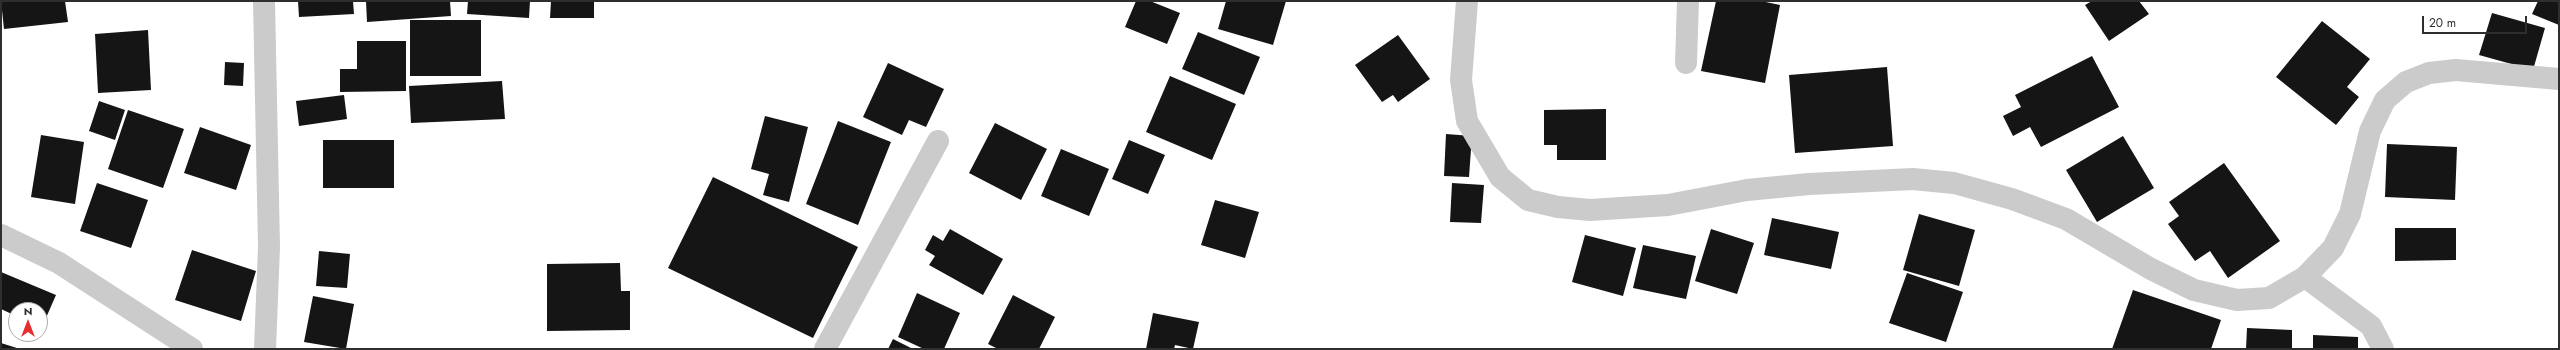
<!DOCTYPE html>
<style>
body{margin:0}
#map{position:relative;width:2560px;height:350px;overflow:hidden;background:#fff;font-family:Jost,sans-serif}
canvas{display:block}
.frame{position:absolute;inset:0;border:2px solid #2e2e2e;pointer-events:none}
.north{position:absolute;left:8px;top:302px;width:40px;height:40px;box-sizing:border-box;background:#fff;border:1px solid #ababab;border-radius:50%;rotate:0deg;font-size:11px;font-weight:700;line-height:16px;text-align:center;color:#2e2e2e}
.north::after{content:'';display:block;margin:auto;width:14px;height:18px;background:#e72e2e;clip-path:polygon(50% 0,100% 100%,50% 72%,0 100%)}
.scale{position:absolute;left:2422px;top:16px;width:105px;height:18px;box-sizing:border-box;border:2px solid #2e2e2e;border-top:0;padding-left:5px;font-size:12px;line-height:14px;white-space:nowrap;color:#2e2e2e;-webkit-text-stroke:3px #fff;paint-order:stroke}
</style>
<div id="map">
<canvas width="2560" height="350"></canvas>
<div class="frame"></div>
<div class="north">N</div>
<div class="scale">20 m</div>
</div>
<script>
const g = document.querySelector('canvas').getContext('2d');
g.lineJoin = 'round';
function fillPath(path, color) {
  g.fillStyle = color;
  g.fill(path, 'evenodd');
}
function strokePath(path, color, width, dash) {
  g.strokeStyle = color;
  g.lineWidth = width;
  g.lineCap = dash ? 'butt' : 'round';
  g.setLineDash(dash || []);
  g.stroke(path);
}
fillPath(new Path2D(`
 M1,1H65L68,22L4,29Z
 M298,1H353L354,14L299,17Z
 M366,1H450L451,16L367,22Z
 M468,1H530L529,18L467,14Z
 M551,1H594V18H550Z
 M1136,1H1150L1180,13L1167,44L1125,27Z
 M1226,1H1286L1273,45L1218,29Z
 M1716,1H1761L1780,5L1765,83L1701,71Z
 M2092,1H2139L2149,14L2109,41L2085,5Z
 M2538,1H2559V25L2532,14Z
 M2492,13L2545,28L2533,70L2479,55Z
 M410,20H481V76H410Z
 M2322,21L2370,59L2347,87L2359,97L2336,125L2276,77Z
 M148,30L151,90L98,93L95,34Z
 M1198,32L1260,57L1244,95L1182,69Z
 M1398,35L1430,79L1398,102L1393,95L1382,102L1355,65Z
 M357,41H406V91L340,92V69H357Z
 M2092,56L2119,107L2041,147L2030,127L2013,136L2003,116L2021,107L2015,95Z
 M225,62L244,63L243,86L224,85Z
 M888,63L944,89L926,127L909,120L902,135L863,117Z
 M1887,67L1893,146L1795,153L1789,75Z
 M1170,76L1236,104L1212,160L1146,132Z
 M502,81L505,119L411,123L409,86Z
 M344,95L347,119L299,126L296,101Z
 M99,101L125,110L115,140L89,131Z
 M1606,109V160H1557V145H1544V110Z
 M128,110L184,129L163,188L108,169Z
 M765,116L808,127L789,202L763,195L769,174L751,169Z
 M838,121L891,142L858,225L806,204Z
 M995,123L1047,149L1021,200L969,173Z
 M200,127L251,145L236,190L184,173Z
 M1446,134L1472,136L1469,177L1444,176Z
 M41,135L84,142L75,204L31,197Z
 M2123,136L2154,188L2097,222L2066,170Z
 M323,140H394V188H323Z
 M1129,140L1165,155L1148,194L1112,179Z
 M2387,144L2457,147L2455,200L2385,197Z
 M1061,149L1109,169L1089,216L1041,196Z
 M2224,163L2280,241L2228,278L2210,251L2195,261L2168,224L2179,216L2169,202Z
 M713,177L858,247L813,338L668,268Z
 M97,183L148,200L131,248L80,231Z
 M1452,183L1484,185L1481,223L1450,222Z
 M1215,200L1259,212L1245,258L1201,245Z
 M1919,214L1975,230L1959,286L1903,270Z
 M1772,218L1839,232L1831,269L1764,255Z
 M2395,228H2456V260L2395,261Z
 M950,229L1003,259L983,295L929,265L935,256L925,250L933,235L943,241Z
 M1711,229L1754,243L1737,294L1695,281Z
 M1585,235L1636,248L1623,296L1572,282Z
 M1643,245L1696,256L1686,299L1633,288Z
 M192,250L256,271L241,321L175,300Z
 M319,251L350,254L347,288L316,286Z
 M620,263L621,291H630V330L547,331V264Z
 M1,272L56,295L42,327L40,326V310H16V316L1,309Z
 M1907,273L1963,292L1946,342L1889,323Z
 M2133,290L2221,320L2211,349H2112Z
 M917,293L960,313L944,349H924L898,337Z
 M1013,295L1055,317L1039,349H998L988,344Z
 M313,296L354,304L346,349L304,342Z
 M1153,313L1199,322L1193,349L1175,345L1174,349H1146Z
 M2247,328L2292,330V349H2246Z
 M2313,335L2358,337V349H2313Z
 M893,339L913,349H888Z
 M1,343L20,349H1Z`), '#151515');
strokePath(new Path2D(`
 M264,1L269,247L265,349
 M1467,1L1461,80L1467,121L1500,177L1528,200L1558,207L1590,210L1668,205L1747,190L1809,184L1913,179L1954,183L2012,199L2066,219L2151,269L2194,290L2237,300L2269,298L2305,277L2333,248L2350,214L2370,131L2385,100L2406,82L2429,73L2456,70L2559,79
 M1686,63L1688,1
 M1,235L59,263L192,349
 M2305,277L2371,326L2383,349
 M825,349L938,141`), '#cbcbcb', 22);
</script>
